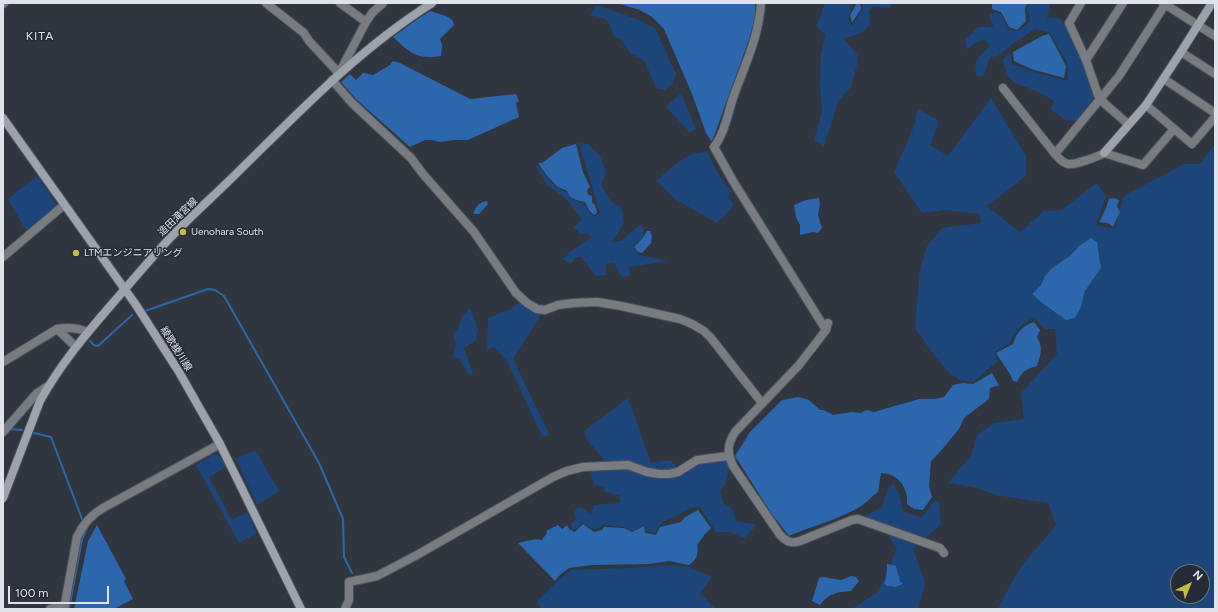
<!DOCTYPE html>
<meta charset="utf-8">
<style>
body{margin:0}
#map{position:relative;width:1218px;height:612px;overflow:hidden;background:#2f363f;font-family:Figtree,sans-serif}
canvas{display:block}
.frame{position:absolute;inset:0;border:4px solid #dfe4ea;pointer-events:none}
.north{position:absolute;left:1170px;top:564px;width:40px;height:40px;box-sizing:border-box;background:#252c35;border:1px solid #6f767d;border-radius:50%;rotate:43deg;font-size:11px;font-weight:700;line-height:16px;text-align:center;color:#dfe4ea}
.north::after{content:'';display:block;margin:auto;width:14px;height:18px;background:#c6bc3c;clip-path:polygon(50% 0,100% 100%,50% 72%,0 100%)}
.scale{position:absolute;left:8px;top:586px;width:101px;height:18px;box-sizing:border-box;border:2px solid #dfe4ea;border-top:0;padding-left:5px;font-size:12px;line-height:14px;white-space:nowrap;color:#dfe4ea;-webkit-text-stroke:3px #252c35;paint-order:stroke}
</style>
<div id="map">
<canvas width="1218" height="612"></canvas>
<div class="frame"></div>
<div class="north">N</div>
<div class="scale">100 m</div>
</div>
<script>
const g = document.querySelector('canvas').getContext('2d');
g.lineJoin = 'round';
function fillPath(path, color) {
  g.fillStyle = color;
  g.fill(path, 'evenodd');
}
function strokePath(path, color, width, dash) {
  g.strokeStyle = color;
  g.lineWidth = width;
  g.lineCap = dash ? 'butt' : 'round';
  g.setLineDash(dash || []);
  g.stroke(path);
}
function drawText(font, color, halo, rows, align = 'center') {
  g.font = font + ' Figtree,"Noto Sans JP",sans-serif';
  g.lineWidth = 3;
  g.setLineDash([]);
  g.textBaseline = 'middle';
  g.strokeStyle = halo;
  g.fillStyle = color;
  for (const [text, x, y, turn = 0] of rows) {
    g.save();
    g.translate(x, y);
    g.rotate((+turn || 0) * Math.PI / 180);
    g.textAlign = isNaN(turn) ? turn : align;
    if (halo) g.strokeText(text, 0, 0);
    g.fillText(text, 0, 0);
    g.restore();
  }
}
fillPath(new Path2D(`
 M825,3H850L851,11L848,19L852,26L862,10L863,3H892L890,8L874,7L869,10L870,24L863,32L843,39L857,54V64L851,87L838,102L824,146L814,140L822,111L820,83L821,55L825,35L817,26Z
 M1029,3H1050L1047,18H1059L1066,25L1095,94L1091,102L1077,121L1066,120L1051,110L1054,101C1047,97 1041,93 1034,90C1012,81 1008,84 1003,59L1010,52L1012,64L1036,73L1068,81L1067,62L1049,32L1035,29L1010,46L998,56L990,57L984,75L977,77C973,60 978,57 990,46L984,39L975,43L967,50L965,40L978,27H994L989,16L994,12L1001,14L1009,30L1018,31L1030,21L1027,9Z
 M595,6H600L639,20L655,28L676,74L673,83L665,90L656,88L644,60L630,53L621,39L613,36C610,21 606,16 590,16Z
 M681,93L696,129L690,133L666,107Z
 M991,98L1026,156V176L987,206L1020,232L1044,211L1062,210L1096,183L1106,196L1096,225L1115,229L1124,196L1184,164H1200L1215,144V609H997L1020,568L1056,525L1048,503L996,495L977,488L948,483L972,454L977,435L994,423L1024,419L1021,393L1057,354L1055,329H1045L1034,317L1019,328L1009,344L994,353L998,361L973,382L960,380L949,373L931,351L915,328L920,270L927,246L942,228L981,223L979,214L945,210L922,213L894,172L914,126L918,109L939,121L930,145L948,156ZM1091,238L1097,249L1100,257L1096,275L1085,291L1081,307L1054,312L1042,303L1033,294L1041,285L1045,276L1052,268L1071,255L1079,246ZM1178,572H1202V596H1178Z
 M579,143L588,144L600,156L606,173L601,185L612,202L621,207L624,223L612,242L621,241L640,225L644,229L642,238L633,246L639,255L668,261L629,267L630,276L622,277L614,263L606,264V275L596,276L581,257H576L571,264L563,259L570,252L592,237L587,233L580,234L574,227L582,219L565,198L547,185L535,165C542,169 545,177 551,182C556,187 562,190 568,193L570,198L583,204L594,217L600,213Z
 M707,151L716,170L731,192L727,196L734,205L717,223L675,199L656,181L672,167L689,155Z
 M37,176L58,207L27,232L8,199Z
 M519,302L541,315L513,359L550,436H542L506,359L494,347L487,350L488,318L511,309Z
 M470,308L478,329L476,340L464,348L473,374H468L459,358H453L456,344L453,336L459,326L461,318Z
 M628,398L651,463L670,460L681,471L698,461L724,458L730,464L726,483L720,490L723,503L732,509L736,521L757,525L744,538L730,532H716L700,507L691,508L660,524L656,533L646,531L644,525L632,531L624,527L604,525L594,530L582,523L576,530L572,529L571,524L576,519L574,510L582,507L591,515L594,505L620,503L619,495L604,492L605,487L594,485L591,474L594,465L604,464L603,458L587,440L584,431Z
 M255,450L279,491L257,505L236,459Z
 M213,455H219L226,467L209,477L232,520L247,512L257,533L239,543L196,465Z
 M893,483L899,494L903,512L922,517L935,500L939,502L941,524L913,549L925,583L918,609H852L878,592L897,549L886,532L865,516L882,507L888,489Z
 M669,565L689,567L712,577L700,593L716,609H541L537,602L554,584L571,570L628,568Z`), '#1c4679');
fillPath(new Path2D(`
 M617,3H755V18L748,42L713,139L711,141L706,133L692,94L664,29L652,17L640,10Z
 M854,3H860L861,9L852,23L850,15L856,5Z
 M992,3H1027L1025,10L1026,21L1017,30L1009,27L1001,12L992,9Z
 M431,11C439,15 453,15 454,25L440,39L442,45L441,56C417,60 410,53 393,37L419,18Z
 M1049,34L1066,66L1064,78L1031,69L1014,61L1013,52L1042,36Z
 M393,61L400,63L470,99L516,94L519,101L516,103L519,117L468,140H454L440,142L431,140H425L410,147L357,100L341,82L350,74L356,80L363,73L373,75L390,65Z
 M576,144L583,172L590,187L587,190L588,195L592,196V202L595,205L597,213L594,215L589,210L585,202L576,200L570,197L567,191L558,187L547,176L538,163H542L562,148Z
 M819,198L820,204L818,215L822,228L818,233L813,232L800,235V225L796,217L794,205L806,200Z
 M1114,198L1119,200L1117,206L1120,212L1113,227L1108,223L1099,222L1106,208L1109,199Z
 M487,201L488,204L479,214H475L473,213C477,206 479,202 487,201Z
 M647,231H650L652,236L651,243L642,253L638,252L634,247L641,240Z
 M1091,238L1097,242L1101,268L1085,291L1081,307L1075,318L1066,320L1042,303L1032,294L1041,285L1045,276L1052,268L1071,255L1079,246Z
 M1034,322L1040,330L1037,337C1043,348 1041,354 1037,366C1026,369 1022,371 1017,382L1013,381L1010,374L996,353L1013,344C1016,333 1023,325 1034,322Z
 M992,373L999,385L990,388L989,399L964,418L959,429L939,453L931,461L929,486L932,497L923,510L914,509L907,504C909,488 897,473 881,473L878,492C871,497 865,504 858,508C837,520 812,526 789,536L771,513L735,456L750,432L782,400L798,397L809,400L820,410H824L833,415L852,412L861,413L867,410L874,412L919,399H935L944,397L953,385L963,383L973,384Z
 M698,510L711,528L705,534L697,545C699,555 696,560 689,565L669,561L650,564L592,565L569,568L560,575L555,581L518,543L536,539L542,540L547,533L546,531L558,525L562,529L567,525L569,529L575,532L583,524L594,532L602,530L604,527L624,528L632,532L644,526L645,533L656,535L660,527L681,522L685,517Z
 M97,525L126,579L124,581L133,599L114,609H74L88,541Z
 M887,564L896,566L898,575L900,577L899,580L903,584L895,587L892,586H887L884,584C887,578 887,570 887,564Z
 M851,576L856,577L859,581L851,591C837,592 829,593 820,605L812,601L819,578L823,577L841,580Z`), '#2c66ac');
strokePath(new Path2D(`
 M145,311L208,289L215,290L224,296L319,463L343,519L344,557L352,573
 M90,341L94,345L98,346L132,315
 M42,343L54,336
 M9,429L22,430
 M34,433L51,437L82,519
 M69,609L82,539L87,528`), '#2c66ac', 2);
const street = new Path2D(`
 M266,3L304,33L309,41L336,70L338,75
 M340,3L366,22
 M761,3C759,36 745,65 734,95C728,112 725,133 714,147L733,181L826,330
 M1081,3L1069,23L1086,60L1098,95L1104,103L1128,124
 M1163,3L1215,36
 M3,4L4,3
 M1181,52L1215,74
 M1086,60L1123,3
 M338,75L366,22L372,13L383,3
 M1164,79L1215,113
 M332,80L352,103L411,158L423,174L474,232L516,293L527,303L537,309L545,310L558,305L573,303L597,302L621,306L680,319L692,324L704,331L711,338L762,403
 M1003,88L1055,154C1059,158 1062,163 1068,164C1075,165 1097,157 1104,153L1143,165L1174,129
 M1146,105L1192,144L1215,117
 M1055,154L1119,76L1166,3
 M3,257L64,205
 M828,323L826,330L799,365L735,432C727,445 727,452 733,466L780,535C787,542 791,544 800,541L852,520L858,519L940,548L944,553
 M57,329L76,347
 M3,362L57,329C67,327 78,328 88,332
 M3,432L37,393L48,386
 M50,609L65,605
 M64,609L77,537C83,524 91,515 103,508L220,444
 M345,609L349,600V582L377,576L417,555L553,477L567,471L583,467L628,465L647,472L659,474H669L678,472L697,460L728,456`);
const secondary = new Path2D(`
 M3,118L136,305L179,372L220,444L301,609
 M1104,153L1146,105L1181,52L1212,3
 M3,498L40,401C60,365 85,335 112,304C132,281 151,258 172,236C193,214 217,193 239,171C300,111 359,49 432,3`);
strokePath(street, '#4b525a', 10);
strokePath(secondary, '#4b525a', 10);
strokePath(street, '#787c81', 8);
strokePath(secondary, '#9da3ab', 8);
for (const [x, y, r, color] of [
 [183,232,4,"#c6bc3c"],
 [76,253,4,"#c6bc3c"]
]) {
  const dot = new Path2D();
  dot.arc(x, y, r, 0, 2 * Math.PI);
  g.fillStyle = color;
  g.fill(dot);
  strokePath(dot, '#252c35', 1.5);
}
drawText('10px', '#dfe4ea', '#252c35', [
 ["造田滝宮線",178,217,-44],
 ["綾歌綾川線",176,349,58]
]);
drawText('10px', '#dfe4ea', '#252c35', [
 ["Uenohara South",191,232],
 ["LTMエンジニアリング",84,253]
], 'left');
g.letterSpacing = '1px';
drawText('12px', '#dfe4ea', '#252c35', [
 ["KITA",40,36]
]);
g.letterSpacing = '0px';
</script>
